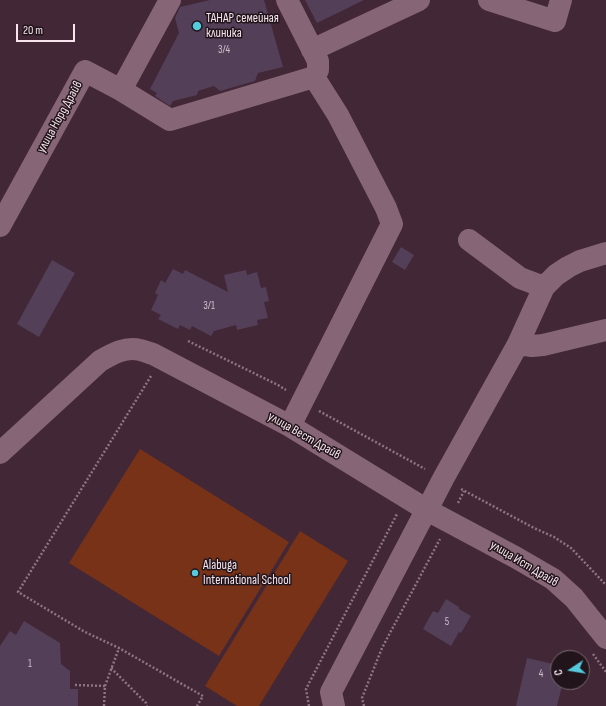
<!DOCTYPE html>
<meta charset="utf-8">
<style>
body{margin:0}
#map{position:relative;width:606px;height:706px;overflow:hidden;background:#422736;font-family:"Sofia Sans Condensed",sans-serif}
canvas{display:block}
.north{position:absolute;left:550px;top:650px;width:40px;height:40px;box-sizing:border-box;background:#21141b;border:1px solid #77676f;border-radius:50%;rotate:258deg;font-size:11px;font-weight:700;line-height:16px;text-align:center;color:#f7e4ed}
.north::after{content:'';display:block;margin:auto;width:14px;height:18px;background:#54cadd;clip-path:polygon(50% 0,100% 100%,50% 72%,0 100%)}
.scale{position:absolute;left:16px;top:24px;width:59px;height:18px;box-sizing:border-box;border:2px solid #f7e4ed;border-top:0;padding-left:5px;font-size:12px;line-height:14px;white-space:nowrap;color:#f7e4ed;-webkit-text-stroke:3px #21141b;paint-order:stroke}
</style>
<div id="map">
<canvas width="606" height="706"></canvas>
<div class="north">С</div>
<div class="scale">20 m</div>
</div>
<script>
const g = document.querySelector('canvas').getContext('2d');
g.lineJoin = 'round';
function fillPath(path, color) {
  g.fillStyle = color;
  g.fill(path, 'evenodd');
}
function strokePath(path, color, width, dash) {
  g.strokeStyle = color;
  g.lineWidth = width;
  g.lineCap = dash ? 'butt' : 'round';
  g.setLineDash(dash || []);
  g.stroke(path);
}
function drawText(font, color, halo, rows, align = 'center') {
  g.font = font + ' "Sofia Sans Condensed",sans-serif';
  g.lineWidth = 3;
  g.setLineDash([]);
  g.textBaseline = 'middle';
  g.strokeStyle = halo;
  g.fillStyle = color;
  for (const [text, x, y, turn = 0] of rows) {
    g.save();
    g.translate(x, y);
    g.rotate((+turn || 0) * Math.PI / 180);
    g.textAlign = isNaN(turn) ? turn : align;
    if (halo) g.strokeText(text, 0, 0);
    g.fillText(text, 0, 0);
    g.restore();
  }
}
fillPath(new Path2D(`
 M140,449L289,542L219,656L69,563Z
 M300,531L348,561L259,706H237L205,686Z`), '#783217');
fillPath(new Path2D(`
 M210,0H264L283,67L258,73L255,81L220,91L214,86L198,91L197,95L173,101L170,106L155,96L157,93L150,89L179,33L175,18L180,7Z
 M305,0H364L317,23Z
 M401,247L414,255L405,270L392,262Z
 M52,260L75,273L39,337L17,324Z
 M173,269L183,274L185,270L228,292L224,275L246,270L247,275L257,272L261,288L266,287L269,301L264,302L268,318L257,320L258,325L237,330L236,325L214,331L211,336L192,326L190,330L180,325L178,329L158,319L161,315L151,310L158,295L155,293L161,280L165,283Z
 M446,599L459,607V609L471,616L461,633L459,632L451,646L423,629L433,611L438,613Z
 M24,621L60,643L61,664L70,671V689H78V706H0V646L10,631L16,635Z
 M527,658L558,665V682H563L557,706H516Z`), '#533f58');
strokePath(new Path2D(`
 M188,341L278,385L286,390
 M151,376L18,592L85,632L119,648L203,696L197,706
 M319,411L425,469
 M461,489L534,528L554,537L571,548L606,585
 M458,503L464,491
 M593,654L606,672
 M111,668L146,703L147,706
 M75,685L105,686
 M104,706L105,686L119,648
 M309,706L306,689L397,514
 M364,706L362,698L382,648L440,539`), '#8d7582', 2.5, [2, 2]);
strokePath(new Path2D(`
 M489,0L555,21L561,0
 M312,50L419,0
 M121,90L170,120L314,77L318,70V61L287,0
 M0,226L85,71L121,90L170,0
 M469,240L520,278L544,287
 M606,253L580,261L568,267L556,275L544,287L518,344L443,479L427,510L515,557L553,579L574,598L606,638
 M518,344L532,346L543,345L606,330
 M290,426L392,224L386,208L338,115L314,77
 M0,453L100,361C112,354 126,346 140,350C145,351 149,353 153,354L290,426L427,510L421,520L331,692L334,706`), '#866576', 22);
for (const [x, y, r, color] of [
 [197,26,5,"#54cadd"],
 [195,573,4,"#54cadd"]
]) {
  const dot = new Path2D();
  dot.arc(x, y, r, 0, 2 * Math.PI);
  g.fillStyle = color;
  g.fill(dot);
  strokePath(dot, '#21141b', 1.5);
}
drawText('11px', '#cebbc8', null, [
 ["3/4",224,50],
 ["3/1",209,306],
 ["5",447,622],
 ["1",30,664],
 ["4",541,674]
]);
drawText('13px', '#f7e4ed', '#21141b', [
 ["ТАНАР семейная",206,19],
 ["клиника",206,34],
 ["Alabuga",203,566],
 ["International School",203,581]
], 'left');
drawText('13px', '#f7e4ed', '#21141b', [
 ["улица Норд Драйв",60,117,-61],
 ["улица Вест Драйв",304,436,30],
 ["улица Ист Драйв",524,564,31]
]);
</script>
